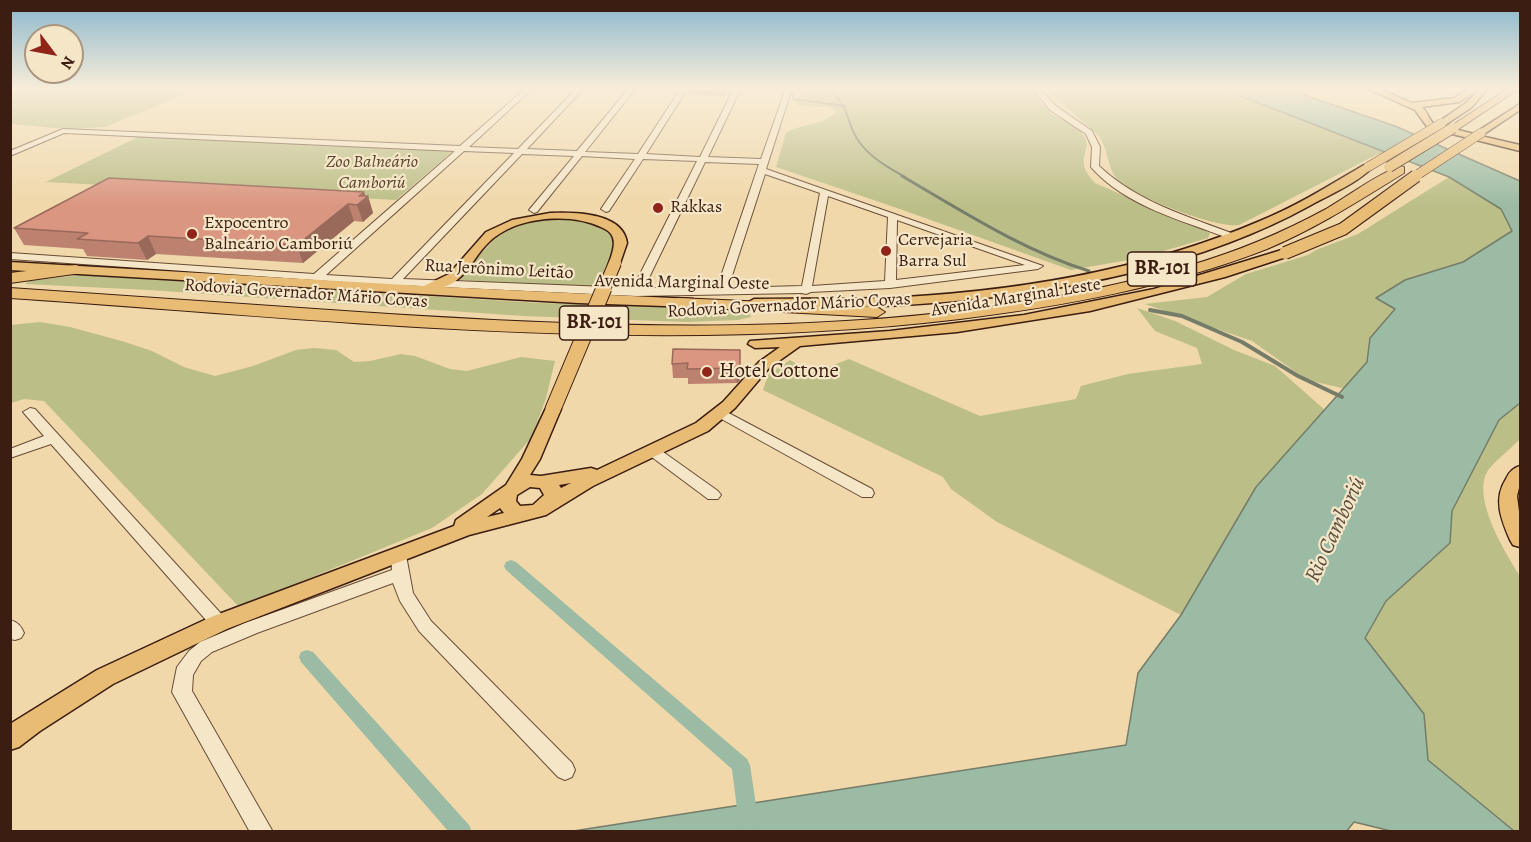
<!DOCTYPE html>
<meta charset="utf-8">
<style>
body{margin:0}
#map{position:relative;width:1531px;height:842px;overflow:hidden;background:#f0d8aa;font-family:Alegreya,serif}
canvas{display:block}
.frame{position:absolute;inset:0;border:12px solid #3c1d11;pointer-events:none}
.north{position:absolute;left:24px;top:24px;width:60px;height:60px;box-sizing:border-box;background:#f5e6c8;border:2px solid #ab967f;border-radius:50%;rotate:122deg;font-size:16px;font-weight:700;line-height:24px;text-align:center;color:#3c1d11}
.north::after{content:'';display:block;margin:auto;width:21px;height:27px;background:#8f2418;clip-path:polygon(50% 0,100% 100%,50% 72%,0 100%)}
</style>
<div id="map">
<canvas width="1531" height="842"></canvas>
<div class="frame"></div>
<div class="north">N</div>
</div>
<script>
const g = document.querySelector('canvas').getContext('2d');
g.lineJoin = 'round';
function fillPath(path, color) {
  g.fillStyle = color;
  g.fill(path, 'evenodd');
}
function strokePath(path, color, width, dash) {
  g.strokeStyle = color;
  g.lineWidth = width;
  g.lineCap = dash ? 'butt' : 'round';
  g.setLineDash(dash || []);
  g.stroke(path);
}
function drawText(font, color, halo, rows, align = 'center') {
  g.font = font + ' Alegreya,serif';
  g.lineWidth = 4.5;
  g.setLineDash([]);
  g.textBaseline = 'middle';
  g.strokeStyle = halo;
  g.fillStyle = color;
  for (const [text, x, y, turn = 0] of rows) {
    g.save();
    g.translate(x, y);
    g.rotate((+turn || 0) * Math.PI / 180);
    g.textAlign = isNaN(turn) ? turn : align;
    if (halo) g.strokeText(text, 0, 0);
    g.fillText(text, 0, 0);
    g.restore();
  }
}
fillPath(new Path2D(`
 M10,88H190L171,100L105,127L67,129L11,124Z
 M805,88H1031C1037,95 1042,105 1049,111C1059,120 1076,124 1084,136C1094,152 1071,158 1095,183L1210,233L1208,238L1140,258L1071,270L897,208L779,168L776,167L786,133C803,123 822,126 836,112L831,107L798,106L795,101Z
 M1044,88H1220L1387,153L1378,154L1239,225C1217,229 1131,196 1116,178C1107,166 1108,149 1099,136Z
 M140,136L453,151L396,200L46,182Z
 M1449,177L1501,209L1512,231L1463,262L1405,280L1377,299L1396,309L1370,338L1367,362L1346,389L1307,380L1252,341L1145,304L1207,297L1246,274L1308,255L1316,250L1358,234Z
 M560,218C578,220 614,221 616,245L597,288L460,280C494,237 502,223 560,218Z
 M80,275L540,303L709,308L743,311L750,314L751,317L738,320L687,322L523,316L149,290L25,284L29,281Z
 M1137,308L1175,321L1234,350L1275,366L1325,410L1256,487L1181,615L997,522L951,489L943,477L763,390L768,375L790,360L813,373L849,359L980,416L1076,399L1081,386L1128,374L1202,364L1197,348L1155,331Z
 M40,322L70,327L125,342L152,351L184,367L215,376L253,366L296,350L314,348L336,350L354,362L370,361L401,354L415,356L450,369L467,371L521,357L555,361L546,398L532,437L482,494L432,528L239,607L44,401L24,399L11,403V325Z
 M1520,403V439C1512,448 1493,462 1487,472C1472,499 1506,554 1520,576V831H1514L1428,760L1424,714L1365,638L1386,601L1450,543L1452,511L1499,419Z`), '#bbbe87');
const water = new Path2D(`
 M1220,88H1284L1395,126L1520,181V403L1499,420L1452,511L1450,543L1386,601L1365,638L1424,714L1428,760L1514,831H1391L1354,822L1346,832H567L1126,745L1138,673L1181,615L1256,487L1367,362L1370,338L1395,309L1376,298L1405,280L1463,262L1512,231L1501,209L1449,177Z`);
fillPath(water, '#9bbba4');
strokePath(water, '#757c69', 1.5);
strokePath(new Path2D(`
 M794,88L793,99L845,106
 M825,88C853,106 843,120 860,143C871,158 889,168 905,177`), '#757c69', 2);
strokePath(new Path2D(`
 M902,176C962,211 1022,250 1089,271`), '#757c69', 3);
strokePath(new Path2D(`
 M1150,310L1182,316L1242,342L1298,376L1342,397`), '#757c69', 4);
fillPath(new Path2D(`
 M511,560L516,562L747,759L750,765L760,832H740L732,769L506,570L504,566L506,562Z
 M307,650L313,652L469,825L472,832H449L301,662L299,657L301,652Z`), '#9bbba4');
const minor = new Path2D(`
 M526,88H533L469,147L518,149L577,88H584L527,149L577,151L629,88H636L585,152L638,154L681,88H688L646,154L700,157L734,88H741L708,157L761,159L786,88H792L766,169L1043,266L1038,269L890,288L811,292L806,294L802,293L636,296L398,285L391,289L387,288V285L10,259V253L314,274L455,151L64,133L10,156V151L63,129L460,146ZM464,151L514,153L392,279L326,275ZM522,154L574,156L529,210L534,213L537,212L582,156L635,159L601,209L606,212L609,211L643,159L697,161L633,288L403,279ZM705,162L759,164L717,288H644ZM765,174L820,193L802,286L728,288ZM828,196L888,217L885,281L812,286ZM897,220L1025,265L896,280Z
 M1032,88H1039L1056,106L1092,131L1100,147L1099,166C1137,202 1187,216 1234,234V238H1228C1181,220 1125,206 1091,167L1092,147L1086,134L1050,110Z
 M30,408L35,409L225,618L228,623L225,628L219,630L213,628L51,444L10,458V449L44,436L23,412Z
 M721,409L872,489L874,493L872,497H862L716,416L714,413Z
 M654,447L659,449L718,491L721,495L718,499H708L649,455L647,452Z
 M399,548L405,550L413,593L431,621L572,763L575,770L572,777L565,780L558,777L419,631L400,601L393,583L257,633L212,652L201,661L193,675L192,691L273,832H250L172,692L177,667L189,651L200,642L245,623L392,570L391,554L393,550Z
 M10,620C18,622 21,626 24,633L21,638L15,640L10,639Z`);
const major = new Path2D(`
 M1366,88H1378L1412,103L1454,98L1470,88H1488L1472,107L1445,125L1437,123L1466,103L1479,90L1459,102L1422,107C1428,112 1428,119 1434,124L1478,135V131L1520,104V110L1481,136L1520,145V151L1428,128L1415,110Z
 M1364,165L1373,167C1357,183 1331,194 1311,205C1192,271 1039,297 904,305C854,308 804,306 754,307L747,303L754,299C804,298 854,300 905,297C1025,290 1148,269 1260,221C1297,206 1330,185 1364,165Z
 M550,213C573,212 623,212 627,243L619,266L615,267L609,263C614,249 619,235 603,228C571,212 516,216 489,242C473,257 467,279 444,287L693,299L700,303L693,307L578,303L10,270V262L424,286L449,274L486,232L512,220Z
 M1285,249L1289,250V256L1225,277L1090,311L957,332L800,346L769,368L735,408L708,431L593,486L546,515L469,535L227,629L113,684L40,731L19,747L10,750V724L97,670L211,617L454,526L456,520L506,485L522,459L547,406H559L561,409L540,459L530,475L541,476L591,468L597,470L696,423L723,402L759,362L780,347L755,348L748,344L750,341L890,331L1024,315L1154,289ZM571,483L561,488L559,485ZM530,487L540,488L544,495L533,505L520,506L516,501L517,495ZM500,508L504,513L487,517Z
 M1520,466V484L1517,496L1520,519V547L1513,545L1510,540C1501,519 1493,499 1506,479C1509,472 1513,468 1520,466Z`);
const highway = new Path2D(`
 M1509,88H1520L1457,130H1449L1448,128Z
 M1400,166L1404,167V173C1360,200 1315,229 1267,249C1169,287 1064,306 960,319C645,357 326,319 10,298V288C127,296 243,304 359,312C633,330 921,342 1188,266C1236,252 1282,233 1326,209C1350,195 1374,176 1400,166Z
 M76,265L81,267L84,270L81,273L10,283V273Z
 M678,298L877,307L885,312L877,317L672,306L670,303L672,300Z`);
strokePath(minor, '#694c37', 2);
strokePath(major, '#3c1d11', 3);
strokePath(highway, '#3c1d11', 2);
fillPath(minor, '#f5e6c8');
fillPath(major, '#e8bc75');
fillPath(highway, '#e8bc75');
const majorBridgeFar2 = new Path2D(`
 M1368,167L1442,123
 M1414,177L1481,133`);
const majorBridgeFar1 = new Path2D(`
 M1285,253L1343,229L1416,176
 M604,289L615,263`);
const majorBridge = new Path2D(`
 M553,409L604,288`);
const highwayBridge = new Path2D(`
 M1389,167L1453,128`);
strokePath(majorBridgeFar2, '#3c1d11', 10, []);
strokePath(majorBridgeFar1, '#3c1d11', 14, []);
strokePath(majorBridge, '#3c1d11', 17, []);
strokePath(highwayBridge, '#3c1d11', 12, []);
strokePath(majorBridgeFar2, '#e8bc75', 9);
strokePath(majorBridgeFar1, '#e8bc75', 12);
strokePath(majorBridge, '#e8bc75', 15);
strokePath(highwayBridge, '#e8bc75', 10);
fillPath(new Path2D(`
 M691,88H729L725,96L689,95V91Z
 M366,196H368L373,213L363,222L354,221L303,263L156,254L147,260L87,256L83,249L24,245L14,228Z
 M740,350V380L737,383L688,384V378H673L672,364Z`), '#bc816f');
fillPath(new Path2D(`
 M364,192L366,198L368,196L373,213L363,222L357,205L359,196Z
 M348,204L354,221L303,263L297,245Z
 M148,236L156,254L147,260L138,243Z
 M740,350V380L737,383L736,368Z`), '#99695a');
const building = new Path2D(`
 M691,88H727L725,93L689,91Z
 M109,178L364,192L359,196H368L357,205L348,204L297,245L148,236L138,243L77,239L88,233L14,228Z
 M673,349L740,350V365L736,368L687,369L688,363L672,364Z`);
fillPath(building, '#db9681');
strokePath(building, '#99695a', 1.5);
const sky = g.createLinearGradient(0, 0, 0, 206);
sky.addColorStop(0, '#89b7cd');
sky.addColorStop(0.43, '#f8edd9');
sky.addColorStop(1, '#f8edd900');
g.fillStyle = sky;
g.fillRect(0, 0, 1531, 206);
for (const [x, y, r, color] of [
 [658,208,6,"#8f2418"],
 [192,234,6,"#8f2418"],
 [886,251,6,"#8f2418"],
 [707,372,6,"#8f2418"]
]) {
  const dot = new Path2D();
  dot.arc(x, y, r, 0, 2 * Math.PI);
  g.fillStyle = color;
  g.fill(dot);
  strokePath(dot, '#f5e6c8', 2);
}
drawText('italic 18px', '#5c452e', '#f5e6c8', [
 ["Zoo Balneário",372,163],
 ["Camboriú",372,184]
]);
drawText('18px', '#3c1d11', '#f5e6c8', [
 ["Rakkas",670,208],
 ["Expocentro",204,224],
 ["Balneário Camboriú",204,245],
 ["Cervejaria",898,241],
 ["Barra Sul",898,262]
], 'left');
drawText('18px', '#3c1d11', '#f5e6c8', [
 ["Rua Jerônimo Leitão",499,270,3],
 ["Avenida Marginal Oeste",682,283,1],
 ["Rodovia Governador Mário Covas",306,294,4],
 ["Avenida Marginal Leste",1016,298,-9],
 ["Rodovia Governador Mário Covas",789,306,-3]
]);
for (const [x, y, w] of [
 [1162,269,69],
 [594,323,69]
]) {
  const box = new Path2D();
  box.roundRect(x - w / 2, y - 17, w, 34, 4.5);
  g.fillStyle = '#f5e6c8';
  g.fill(box);
  strokePath(box, '#3c1d11', 1.5);
}
drawText('bold 20px', '#3c1d11', null, [
 ["BR-101",1162,269],
 ["BR-101",594,323]
]);
drawText('21px', '#3c1d11', '#f5e6c8', [
 ["Hotel Cottone",719,372]
], 'left');
drawText('italic 22px', '#584c3d', '#f5e6c8', [
 ["Rio Camboriú",1336,530,-65]
]);
</script>
